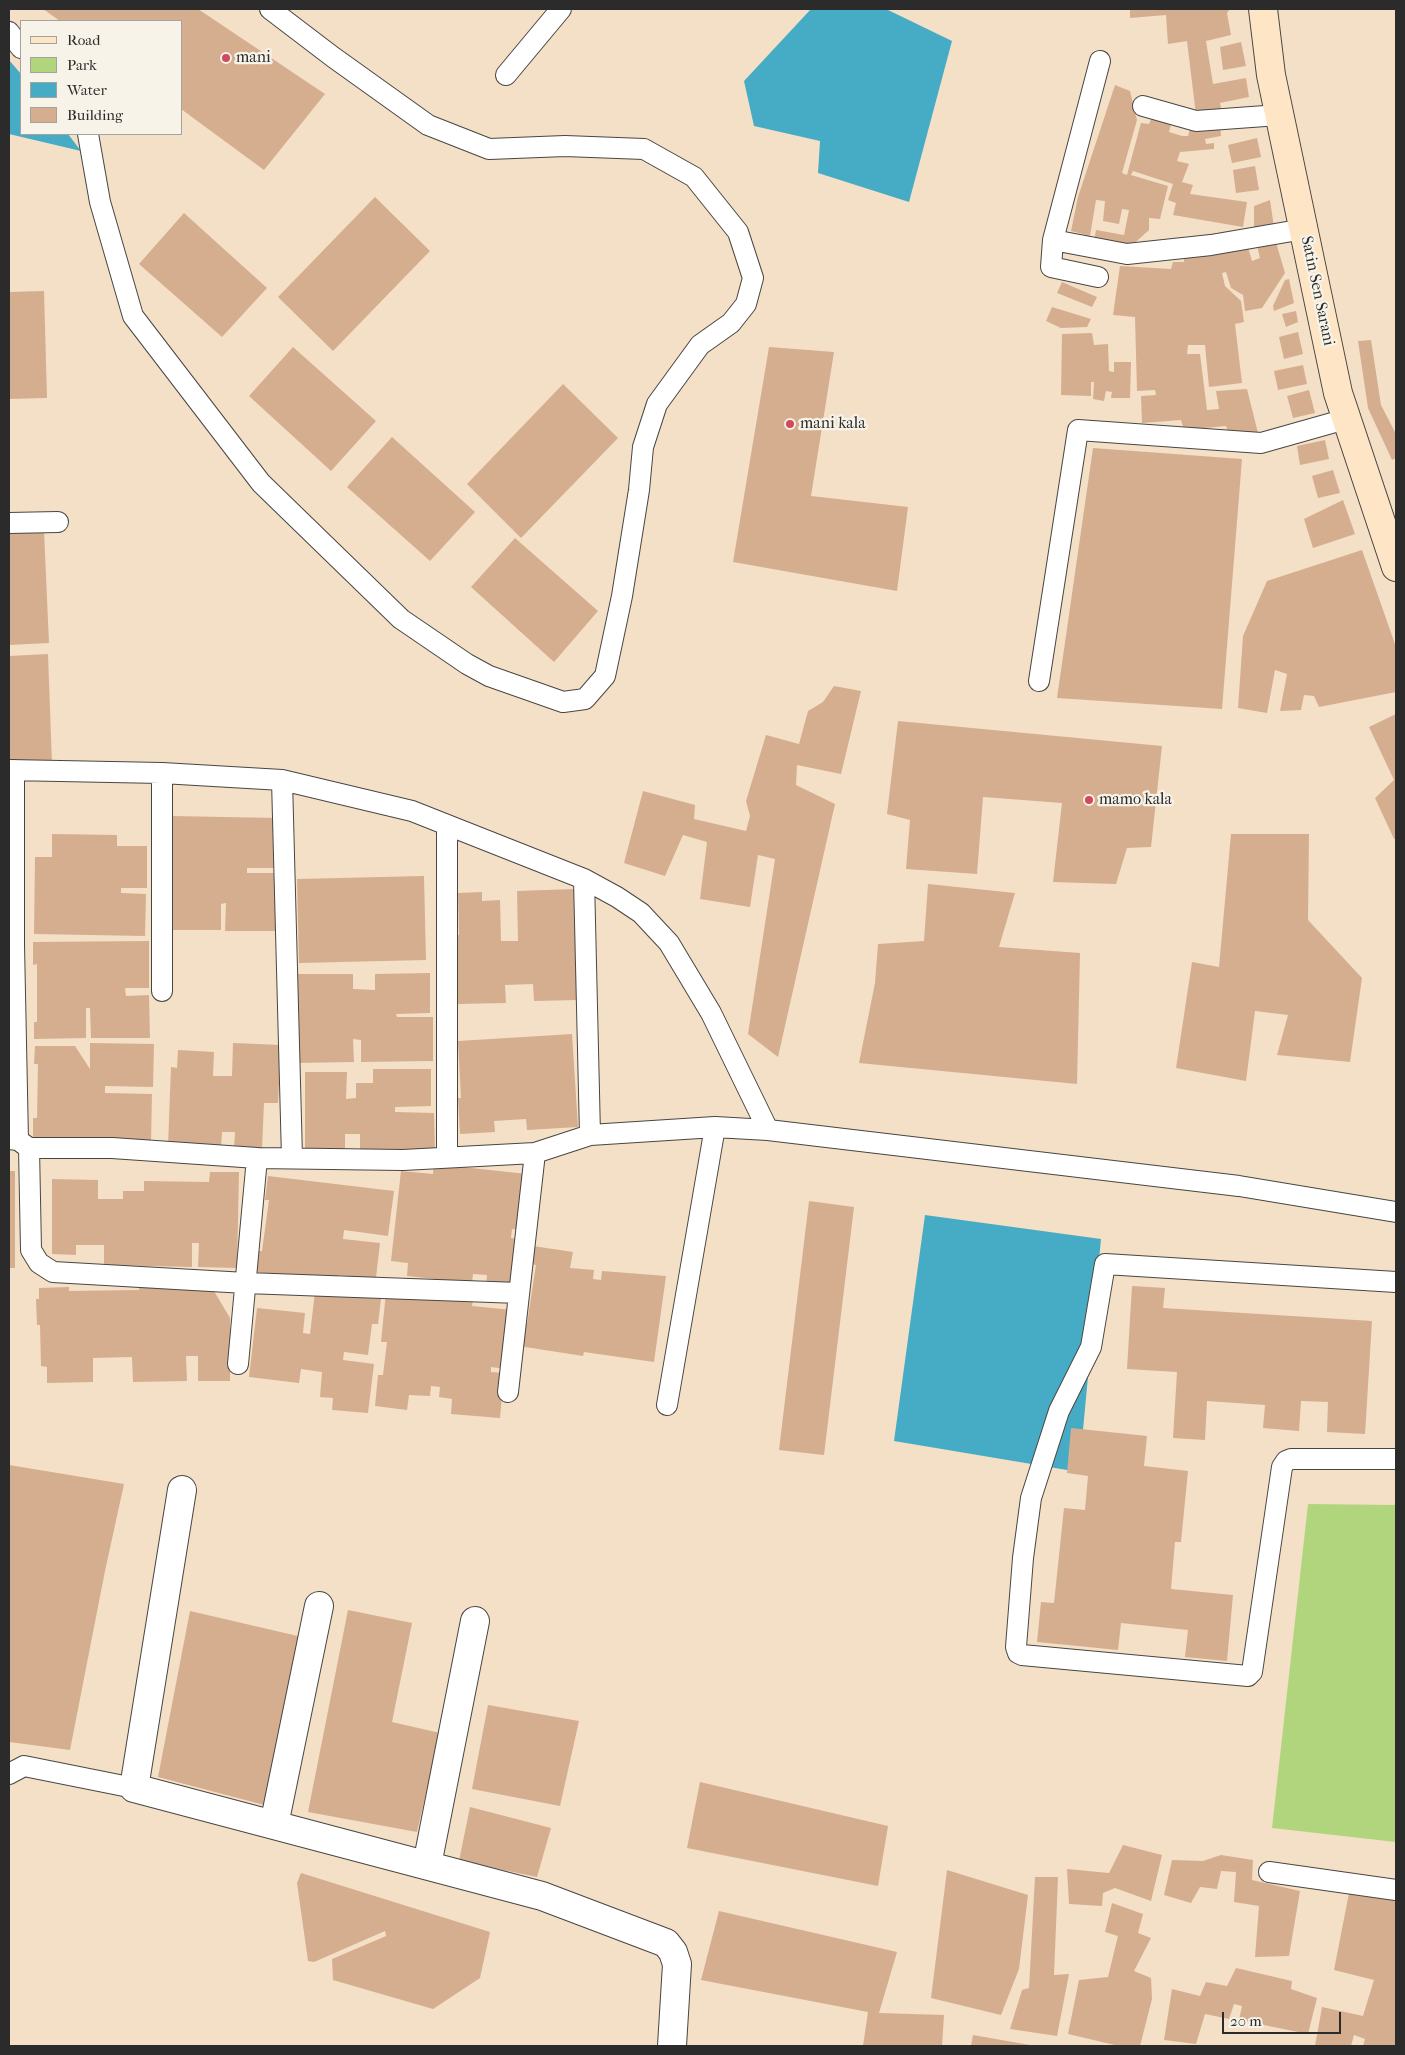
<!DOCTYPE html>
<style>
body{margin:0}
#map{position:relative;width:1405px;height:2055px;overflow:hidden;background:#f4e0c6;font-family:"IM FELL French Canon",serif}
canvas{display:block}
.frame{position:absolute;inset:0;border:10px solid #2b2b2b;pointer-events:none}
.legend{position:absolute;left:20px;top:20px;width:162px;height:115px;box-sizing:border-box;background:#f7f3e8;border:1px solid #a5a39c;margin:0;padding:6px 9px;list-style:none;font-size:15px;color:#2b2b2b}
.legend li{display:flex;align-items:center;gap:10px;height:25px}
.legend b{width:25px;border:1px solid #a5a39c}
.scale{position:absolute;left:1222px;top:2012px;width:119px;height:22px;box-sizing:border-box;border:2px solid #2b2b2b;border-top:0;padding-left:6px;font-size:15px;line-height:18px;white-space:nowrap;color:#2b2b2b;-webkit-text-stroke:4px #f7f3e8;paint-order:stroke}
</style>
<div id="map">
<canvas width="1405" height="2055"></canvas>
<div class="frame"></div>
<ul class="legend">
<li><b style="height:6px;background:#fde5c5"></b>Road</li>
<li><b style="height:14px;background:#b1d57d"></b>Park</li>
<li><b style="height:14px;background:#46acc5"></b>Water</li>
<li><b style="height:14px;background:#d5ae90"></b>Building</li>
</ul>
<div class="scale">20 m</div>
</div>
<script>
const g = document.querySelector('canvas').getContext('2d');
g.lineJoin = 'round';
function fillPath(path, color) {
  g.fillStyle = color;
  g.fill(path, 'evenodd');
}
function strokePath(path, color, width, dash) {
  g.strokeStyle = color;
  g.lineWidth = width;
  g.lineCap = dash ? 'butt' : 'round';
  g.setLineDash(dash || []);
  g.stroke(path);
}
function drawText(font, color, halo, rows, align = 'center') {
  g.font = font + ' "IM FELL French Canon",serif';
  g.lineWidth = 4.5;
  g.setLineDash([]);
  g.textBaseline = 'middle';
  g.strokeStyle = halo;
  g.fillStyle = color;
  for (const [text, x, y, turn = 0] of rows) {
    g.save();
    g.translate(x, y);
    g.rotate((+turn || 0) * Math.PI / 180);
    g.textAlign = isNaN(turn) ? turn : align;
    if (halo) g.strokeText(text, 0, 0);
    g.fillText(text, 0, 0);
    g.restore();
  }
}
fillPath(new Path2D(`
 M1308,1504L1396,1505V1842L1272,1828Z`), '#b1d57d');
fillPath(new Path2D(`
 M811,9H886L952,41L909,202L818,173L820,141L754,126L744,81Z
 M9,60L21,74V134H68L81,151L9,134Z
 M925,1215L1101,1239L1079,1472L894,1441Z`), '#46acc5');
fillPath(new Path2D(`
 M43,9H198L325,94L264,170L181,109V21H60Z
 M1130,9H1230L1227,13L1231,35L1206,41L1213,84L1246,78L1249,97L1220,103L1222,112L1196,115L1187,41L1168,44L1166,15L1130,18Z
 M1241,42L1246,66L1223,70L1220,47Z
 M1115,85L1130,91L1137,120L1122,173L1127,175L1141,123L1149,124L1153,115L1172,120L1169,132L1182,136H1188L1190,129L1220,124L1221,136L1205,139L1206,144L1214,143V149L1180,152L1177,161L1189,164L1182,182L1193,185L1190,194L1247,202L1243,227L1173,215L1176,203L1168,200L1173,184L1133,171L1131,175L1168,186L1160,219L1149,218V230L1128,249L1094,241L1096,230L1124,235L1129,210L1122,209L1119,224L1103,221L1105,201L1096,200L1090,236L1071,231L1078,197Z
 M1257,138L1261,157L1232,163L1228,145Z
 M1255,166L1259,190L1236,193L1233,170Z
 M375,197L430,251L333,351L278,297Z
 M1270,200L1274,227L1254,229V206Z
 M184,213L267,288L222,337L139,264Z
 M1275,239L1285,273L1262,308L1245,311L1243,295L1231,288L1226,272L1222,273L1225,286L1241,301L1244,322L1235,324L1242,383L1209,387L1205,345H1188L1187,354H1200L1207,410L1219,409L1216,391L1247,389L1258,433L1229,435L1226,426L1184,430L1181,420L1142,423L1141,396L1156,395L1155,390L1137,391L1135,317L1113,315L1120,266L1171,269L1173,262H1184V253L1247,244L1252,261L1260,258L1257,245Z
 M1289,279L1294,303L1274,311L1273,306L1285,280Z
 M1062,282L1097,297L1092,307L1057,293Z
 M44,291L47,398L9,399V292Z
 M1052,307L1091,319L1087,327L1061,328L1046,321Z
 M1296,311L1298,322L1286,327L1282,314Z
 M1298,332L1303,354L1284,359L1279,337Z
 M1092,333L1094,345L1108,344L1109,371L1114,372V362H1131L1130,398H1111L1112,392L1106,391L1104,401L1093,399L1094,382H1091V396L1061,395L1062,334Z
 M1371,340L1381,405L1396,434V458L1392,460L1368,408L1358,341Z
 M293,347L376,421L331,471L249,396Z
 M769,347L834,352L811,496L908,507L897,591L733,562Z
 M1303,365L1307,384L1278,390L1274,371Z
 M563,384L618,438L521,538L467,484Z
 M1309,390L1315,413L1293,418L1287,396Z
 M392,437L475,512L430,561L347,487Z
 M1325,440L1329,459L1300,465L1297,446Z
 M1093,448L1242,459L1222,709L1057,698Z
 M1333,470L1340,493L1318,498L1312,476Z
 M1343,500L1355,534L1313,548L1304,519Z
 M44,531L49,643L9,645V533Z
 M515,538L598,611L554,662L471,587Z
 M1362,550L1396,647V692L1319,707L1314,696L1304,695L1301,710L1280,711L1287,674L1275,670L1267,713L1238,708L1243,636L1267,581Z
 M48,654L52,764L9,766V656Z
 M834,686L861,691L841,774L797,765L796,785L835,804L778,1057L748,1034L775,859L758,855L750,907L700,899L707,842L683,835L665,876L624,863L643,791L695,805L694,819L746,831L750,816L746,801L766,735L799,744L808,711L823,702Z
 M1396,714V838L1394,839L1375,798L1394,780L1369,727Z
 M898,721L1162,746L1151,847L1127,848L1116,884L1053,882L1062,803L983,797L977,874L906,869L910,820L887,814Z
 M171,816L279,818V868H247V873H279V931H225L226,903L221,904V930H171Z
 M52,834L117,835V846H147V888H121V893L146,894L145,936L34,934L35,857H52Z
 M1231,834H1309L1308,920L1362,978L1350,1062L1277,1055L1288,1015L1255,1011L1246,1081L1176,1068L1192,962L1219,967Z
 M424,876L426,960L299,963L297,879Z
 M928,884L1015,893L999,947L1080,953L1077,1084L859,1063L875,983L878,944L924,941Z
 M575,889L578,1000L534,1001L533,984L505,985L506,1003L458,1004L456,935H459L458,893L482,892V901L500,900L501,941H518L517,891Z
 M149,941V988H125L126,996L149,995L150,1038H91L90,1008H86V1038L34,1039V1022H37V964L33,965V942Z
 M430,973V1013L396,1014L397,1017H433V1061L361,1062V1040L353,1039L354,1062L295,1063L294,974H353V989L375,990V974Z
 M572,1034L578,1127L527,1130L526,1119L494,1121L495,1132L460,1134L458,1098H461L458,1041Z
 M90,1043L154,1044L153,1087L105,1086V1093L152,1094L151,1142L33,1140V1118H37L38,1064H34L35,1046H75L90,1069Z
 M233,1043L281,1045L278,1103H264L262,1149L234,1148L235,1132H222L221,1148L168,1146L171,1067L177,1068L178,1050L214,1052L213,1076H232Z
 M373,1069H431V1106L395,1107V1112L434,1113L435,1151H360V1134H345V1151H305V1072H347L346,1099L356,1098V1083H373Z
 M434,1164L527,1174L521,1230L512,1229L511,1238L520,1239L515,1288L486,1285L487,1275L473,1274L472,1283L407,1276L408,1263L391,1261L401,1171L433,1174Z
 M9,1171H15V1268H9Z
 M210,1172H239L237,1268L198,1267L199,1243H192V1267L104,1265V1245H76V1255L52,1254V1179L98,1180V1199H123V1191H144V1181L209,1182Z
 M268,1176L394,1191L388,1236L344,1230L343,1239L380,1243L375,1286L361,1277L338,1275L337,1281L257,1272L259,1251H262L269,1200H265Z
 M809,1201L854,1207L824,1455L779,1450Z
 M533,1246L573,1252L570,1268L594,1270L593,1279L601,1280L602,1271L666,1276L654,1362L584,1352L583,1356L519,1346L523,1323L527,1324L536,1265L531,1264Z
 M211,1286L230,1318V1381H198V1356H186L187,1381L133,1382L132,1357L93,1358V1382L47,1383V1367L41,1366L40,1325H37L36,1299H39V1288L69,1287V1291L139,1290V1287Z
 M1132,1286L1165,1288L1163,1308L1372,1321L1365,1434L1327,1432L1328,1402L1301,1401L1299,1431L1263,1428L1265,1405L1207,1401L1205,1440L1173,1438L1177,1372L1127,1369Z
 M315,1292L381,1299L378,1324H372L368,1355L344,1352L343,1360L374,1364L368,1413L332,1410L333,1398L320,1397L322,1372L301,1369L299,1383L249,1377L257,1308L305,1313L303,1333L310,1334Z
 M386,1292L473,1300L472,1306L513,1310L507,1369L491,1367V1372L504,1373L500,1418L451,1414L452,1399L439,1397L440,1387L431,1386L430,1396L409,1395L407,1410L375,1406L378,1375H383L387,1342H381Z
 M1071,1428L1147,1436L1144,1466L1188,1471L1181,1542H1175L1171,1589L1233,1595L1227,1661L1185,1657L1188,1630L1121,1623L1118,1650L1037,1642L1041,1602L1054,1603L1064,1508L1085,1510L1088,1476L1067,1473Z
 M9,1465L124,1484L105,1571L70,1750L9,1742Z
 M348,1610L412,1623L392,1722L440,1733L417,1832L308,1812Z
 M190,1611L302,1637L268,1806L158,1777Z
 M488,1705L579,1721L560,1806L472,1789Z
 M700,1782L888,1826L878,1886L687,1848Z
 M470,1807L551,1828L537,1877L459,1861Z
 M1123,1845L1162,1855L1151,1901L1115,1888L1103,1893L1102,1906L1069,1904L1067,1869L1109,1873Z
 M1221,1855L1253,1860L1252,1880L1300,1891L1289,1956L1255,1957L1259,1906L1234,1902L1236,1872L1221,1871L1217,1889L1200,1887L1191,1903L1164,1895L1172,1860L1203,1861Z
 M947,1870L1028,1895L1019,1969L1001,2015L931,1998Z
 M301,1873L490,1932L480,1978L433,2009L333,1980L332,1959L386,1936L385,1931L314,1962L308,1961L297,1883Z
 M1035,1877H1058L1054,1975L1069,1974L1057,2036L1010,2029L1022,1990L1029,1988Z
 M1349,1893L1396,1900V2046H1363L1365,2039L1354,2035L1351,2046H1315L1322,2007L1363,2016L1374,1980L1334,1970Z
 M1112,1903L1143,1914L1138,1933L1151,1938L1134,1971L1151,1978L1152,1999L1140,2046H1119L1068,2034L1079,1980L1108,1977L1118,1936L1105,1932Z
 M719,1911L897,1952L879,2013L944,2015L942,2046H863L868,2012L701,1980Z
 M1236,1968L1292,1981L1291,1989L1317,1998L1308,2034L1239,2020L1242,2006L1234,2004L1229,2019L1205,2014L1196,2044L1164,2040L1172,1989L1200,1996L1206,1982L1227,1986Z
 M973,2035L1030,2045V2046H971Z`), '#d5ae90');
const lane = new Path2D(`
 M9,32L21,48
 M506,75L561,9
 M1143,106L1196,121L1279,115
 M88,134L100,202L133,316L261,483L401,619L467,664L489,676L563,702L585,699L605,676L622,596L639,490L643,447L657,404L700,345L731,323L746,304L753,278L738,232L694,177L644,149L565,146L489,149L428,125L333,57L270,9
 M1053,240L1127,254L1211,245L1304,229
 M1098,277L1051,267L1053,240L1100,61
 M9,523L58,522
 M1039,681L1078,430L1261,443L1346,419
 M9,770L162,773L282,780L412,811L584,879L617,897L641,913L669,943L711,1013L768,1130
 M14,770V945L18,1140
 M162,773V991
 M282,780L292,1158
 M584,879L590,1135
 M9,1139L18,1140L29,1148H112L257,1158L403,1160L535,1153L590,1135L715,1127L768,1130L1239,1186L1396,1212
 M29,1148L31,1250L39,1263L53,1272L246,1283L519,1293
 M447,1156V825
 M1396,1282L1105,1264L1091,1347L1059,1411L1031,1498L1023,1558L1016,1647L1018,1653L1022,1655L1248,1676L1252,1672L1282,1467L1286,1461L1291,1459H1396
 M238,1364L257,1158
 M508,1392L535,1153
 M667,1405L715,1127
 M9,1774L24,1766L134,1788
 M1269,1872L1396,1890`);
const street = new Path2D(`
 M182,1490L134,1788L542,1896L666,1943L673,1952L677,1964L672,2046
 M274,1825L319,1606
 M427,1865L475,1621`);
const secondary = new Path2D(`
 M1263,9L1271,75L1338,393L1396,567`);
strokePath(lane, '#494642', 22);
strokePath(street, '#494642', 30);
strokePath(secondary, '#494642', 30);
strokePath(lane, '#fff', 20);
strokePath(street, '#fff', 28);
strokePath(secondary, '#fde5c5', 28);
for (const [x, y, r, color] of [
 [226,58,5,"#d1495b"],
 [790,424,5,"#d1495b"],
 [1089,800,5,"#d1495b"]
]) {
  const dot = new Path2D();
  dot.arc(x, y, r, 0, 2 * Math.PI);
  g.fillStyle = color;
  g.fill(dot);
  strokePath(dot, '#f7f3e8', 2);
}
drawText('16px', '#2b2b2b', '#f7f3e8', [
 ["mani",236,58],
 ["mani kala",800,424],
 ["mamo kala",1099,800]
], 'left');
drawText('16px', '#2b2b2b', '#f7f3e8', [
 ["Satin Sen Sarani",1317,291,78]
]);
</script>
